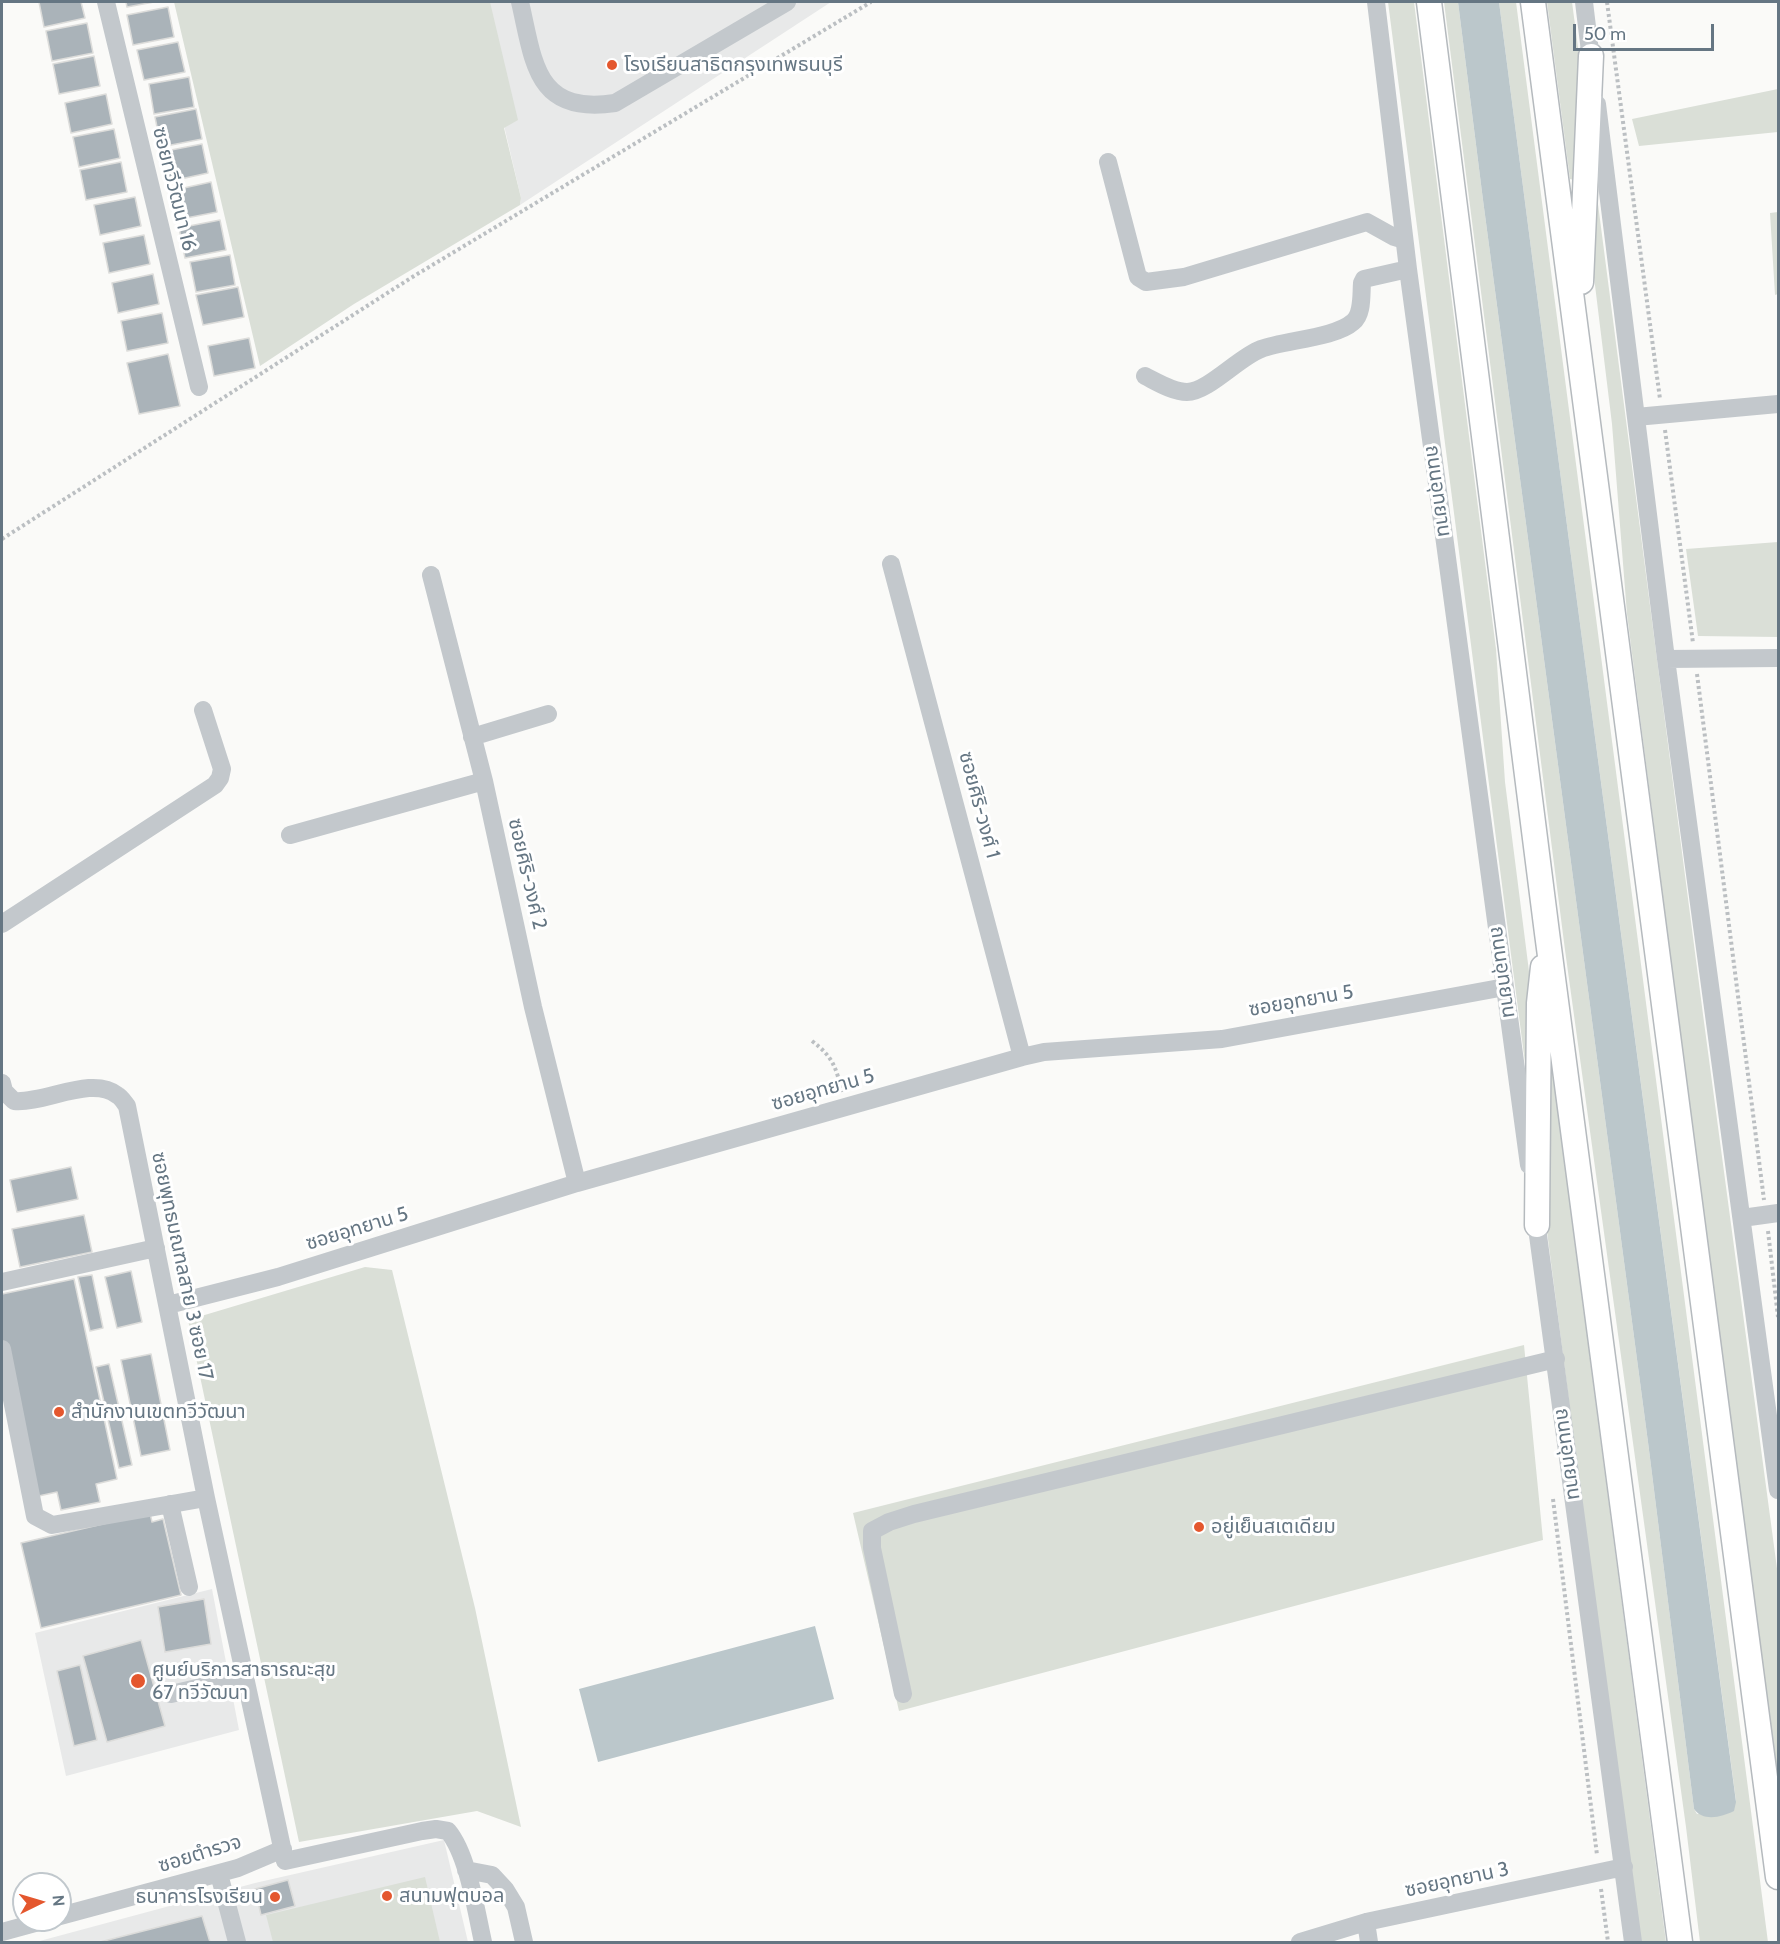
<!DOCTYPE html>
<meta charset="utf-8">
<style>
body{margin:0}
#map{position:relative;width:1780px;height:1944px;overflow:hidden;background:#fafaf8;font-family:Cabin,sans-serif}
canvas{display:block}
.frame{position:absolute;inset:0;border:3px solid #657683;pointer-events:none}
.north{position:absolute;left:12px;top:1872px;width:60px;height:60px;box-sizing:border-box;background:#fff;border:2px solid #c1c8cd;border-radius:50%;rotate:85deg;font-size:16px;font-weight:700;line-height:24px;text-align:center;color:#657683}
.north::after{content:'';display:block;margin:auto;width:21px;height:27px;background:#e4572e;clip-path:polygon(50% 0,100% 100%,50% 72%,0 100%)}
.scale{position:absolute;left:1573px;top:24px;width:141px;height:27px;box-sizing:border-box;border:3px solid #657683;border-top:0;padding-left:8px;font-size:18px;line-height:21px;white-space:nowrap;color:#657683;-webkit-text-stroke:4px #fff;paint-order:stroke}
</style>
<div id="map">
<canvas width="1780" height="1944"></canvas>
<div class="frame"></div>
<div class="north">N</div>
<div class="scale">50 m</div>
</div>
<script>
const g = document.querySelector('canvas').getContext('2d');
g.lineJoin = 'round';
function fillPath(path, color) {
  g.fillStyle = color;
  g.fill(path, 'evenodd');
}
function strokePath(path, color, width, dash) {
  g.strokeStyle = color;
  g.lineWidth = width;
  g.lineCap = dash ? 'butt' : 'round';
  g.setLineDash(dash || []);
  g.stroke(path);
}
function drawText(font, color, halo, rows, align = 'center') {
  g.font = font + ' Cabin,"Noto Sans Thai",sans-serif';
  g.lineWidth = 6;
  g.setLineDash([]);
  g.textBaseline = 'middle';
  g.strokeStyle = halo;
  g.fillStyle = color;
  for (const [text, x, y, turn = 0] of rows) {
    g.save();
    g.translate(x, y);
    g.rotate((+turn || 0) * Math.PI / 180);
    g.textAlign = isNaN(turn) ? turn : align;
    if (halo) g.strokeText(text, 0, 0);
    g.fillText(text, 0, 0);
    g.restore();
  }
}
fillPath(new Path2D(`
 M475,2H831L520,205L521,198Z
 M212,1589L239,1730L66,1776L35,1633Z
 M444,1840L468,1942H36L255,1883Z`), '#e8e9e9');
fillPath(new Path2D(`
 M174,2H490L518,120L504,128L521,198L520,205L354,304L260,366Z
 M1388,2H1414L1496,649L1505,782L1531,987L1533,1063H1525Z
 M1444,2H1458L1483,200L1648,1442L1694,1809L1697,1814L1736,1801L1568,533L1499,2H1516L1768,1942H1700L1686,1827L1565,950Z
 M1547,2H1572L1579,55V181L1570,179Z
 M1778,89V132L1639,146L1632,119Z
 M1595,181L1704,1022L1778,1576V1803L1627,614L1612,424L1593,269Z
 M1778,212V294L1775,295L1770,213Z
 M1778,542V637L1698,636L1686,549Z
 M1546,1067H1552L1666,1942H1639L1545,1216Z
 M365,1267L392,1270L475,1608L521,1827L477,1811L299,1842L188,1320Z
 M1524,1345L1543,1540L899,1711L853,1513Z
 M425,1877L440,1942H273L266,1915Z`), '#dadfd7');
fillPath(new Path2D(`
 M1458,2H1499L1568,533L1736,1802L1734,1811C1722,1817 1703,1822 1694,1809L1648,1442L1483,200Z
 M815,1626L834,1699L598,1762L579,1689Z`), '#bbc7cb');
const building = new Path2D(`
 M39,2H81L85,18L44,27Z
 M126,2H154L127,7Z
 M168,7L174,37L133,45L127,15Z
 M87,23L93,53L52,61L46,31Z
 M178,42L185,72L144,80L137,50Z
 M94,56L100,86L59,94L53,64Z
 M189,77L194,107L154,114L149,84Z
 M106,94L112,124L71,133L65,103Z
 M196,109L202,139L161,147L155,117Z
 M114,129L120,158L79,167L73,137Z
 M202,144L208,173L167,182L161,152Z
 M121,162L127,192L86,200L80,170Z
 M211,182L217,212L176,220L170,191Z
 M135,197L141,226L100,235L94,205Z
 M220,220L226,250L185,258L179,228Z
 M144,235L150,264L109,273L103,243Z
 M230,255L235,285L196,292L190,262Z
 M153,274L159,304L118,313L112,283Z
 M238,287L244,317L203,325L196,295Z
 M162,313L168,343L127,351L121,321Z
 M249,338L255,368L214,376L208,346Z
 M168,354L180,406L139,414L127,363Z
 M71,1167L78,1199L17,1212L10,1180Z
 M84,1215L92,1252L20,1267L12,1229Z
 M131,1271L142,1322L117,1328L105,1277Z
 M92,1275L103,1328L90,1331L78,1277Z
 M74,1279L117,1479L96,1484L100,1502L61,1510L57,1492L34,1497L2,1345V1294Z
 M151,1354L170,1450L141,1456L121,1360Z
 M109,1364L132,1465L119,1468L96,1367Z
 M150,1513L152,1522L163,1519L181,1595L41,1628L21,1543Z
 M204,1599L211,1644L165,1652L158,1607Z
 M141,1640L165,1726L107,1742L83,1656Z
 M80,1665L97,1740L74,1746L57,1671Z
 M288,1880L295,1906L261,1915L255,1889Z
 M202,1916L210,1942H100Z`);
fillPath(building, '#aab3b9');
strokePath(building, '#dcdcda', 1.5);
const major = new Path2D(`
 M1429,2L1547,933L1680,1942
 M1533,2L1778,1877
 M1581,282L1591,56
 M1537,1225L1539,1003L1543,967`);
strokePath(major, '#b5babe', 27);
strokePath(new Path2D(`
 M1607,2L1660,399
 M1665,430L1693,643
 M2,539L414,276L871,2
 M1697,674L1764,1200
 M812,1041C833,1057 836,1067 842,1092
 M1768,1231L1778,1317
 M1553,1499L1597,1855
 M1601,1889L1608,1942`), '#bbbfc2', 4, [3, 3]);
strokePath(new Path2D(`
 M106,2L199,387
 M520,2C534,62 535,115 615,103L787,2
 M1376,2L1408,269L1529,1165
 M1584,2L1592,68
 M1597,104L1666,659L1778,1490
 M1108,162L1138,277L1146,282L1184,277L1367,222L1394,237L1404,240
 M1145,376C1157,382 1173,392 1187,392C1208,392 1239,357 1261,349C1285,340 1335,338 1353,322C1363,314 1361,295 1362,283L1364,279L1408,269
 M1636,417L1778,404
 M891,564L1022,1057
 M431,575L484,781L533,1007L577,1183
 M1666,659L1778,658
 M472,737L548,714
 M290,835L484,781
 M2,924L215,785L220,778L222,769L203,710
 M2,1083L4,1091L14,1101C44,1104 92,1075 117,1095C121,1097 124,1102 127,1106L206,1498L285,1861L422,1831L436,1829L448,1831C468,1855 476,1911 483,1942
 M1535,1213L1633,1942
 M1742,1218L1778,1213
 M2,1282L156,1248
 M168,1305L278,1277L577,1183L1022,1057L1044,1052L1222,1039L1505,987
 M2,1349L35,1516L52,1525L206,1498
 M170,1504L189,1587
 M171,1694L245,1677
 M903,1694L872,1548V1531L889,1522L914,1514L1556,1359
 M466,1870L492,1875L505,1889L516,1907L524,1942
 M219,1874L237,1942
 M60,1916L238,1868L283,1849
 M1366,1922L1369,1942
 M2,1932L46,1920
 M1300,1942L1366,1922L1624,1867`), '#c3c8cc', 18);
strokePath(major, '#fff', 24);
for (const [x, y, r, color] of [
 [612,65,6,"#e4572e"],
 [59,1412,6,"#e4572e"],
 [1199,1527,6,"#e4572e"],
 [138,1681,8,"#e4572e"],
 [387,1896,6,"#e4572e"],
 [275,1897,6,"#e4572e"]
]) {
  const dot = new Path2D();
  dot.arc(x, y, r, 0, 2 * Math.PI);
  g.fillStyle = color;
  g.fill(dot);
  strokePath(dot, '#fff', 2);
}
drawText('20px', '#657683', '#fff', [
 ["โรงเรียนสาธิตกรุงเทพธนบุรี",624,65],
 ["สำนักงานเขตทวีวัฒนา",71,1412],
 ["อยู่เย็นสเตเดียม",1211,1527],
 ["ศูนย์บริการสาธารณะสุข",152,1670],
 ["67 ทวีวัฒนา",152,1693],
 ["สนามฟุตบอล",399,1896],
 ["ธนาคารโรงเรียน",263,1897,"right"]
], 'left');
drawText('20px', '#657683', '#fff', [
 ["ซอยทวีวัฒนา 16",174,189,76],
 ["ถนนอุทยาน",1438,491,82],
 ["ซอยศิริ-วงศ์ 1",979,805,75],
 ["ซอยศิริ-วงศ์ 2",527,874,77],
 ["ถนนอุทยาน",1503,972,82],
 ["ซอยอุทยาน 5",1301,1001,-10],
 ["ซอยอุทยาน 5",823,1090,-16],
 ["ซอยอุทยาน 5",357,1229,-17],
 ["ซอยพุทธมณฑลสาย 3 ซอย 17",182,1266,78],
 ["ถนนอุทยาน",1568,1454,82],
 ["ซอยตำรวจ",200,1854,-17],
 ["ซอยอุทยาน 3",1457,1880,-12]
]);
</script>
